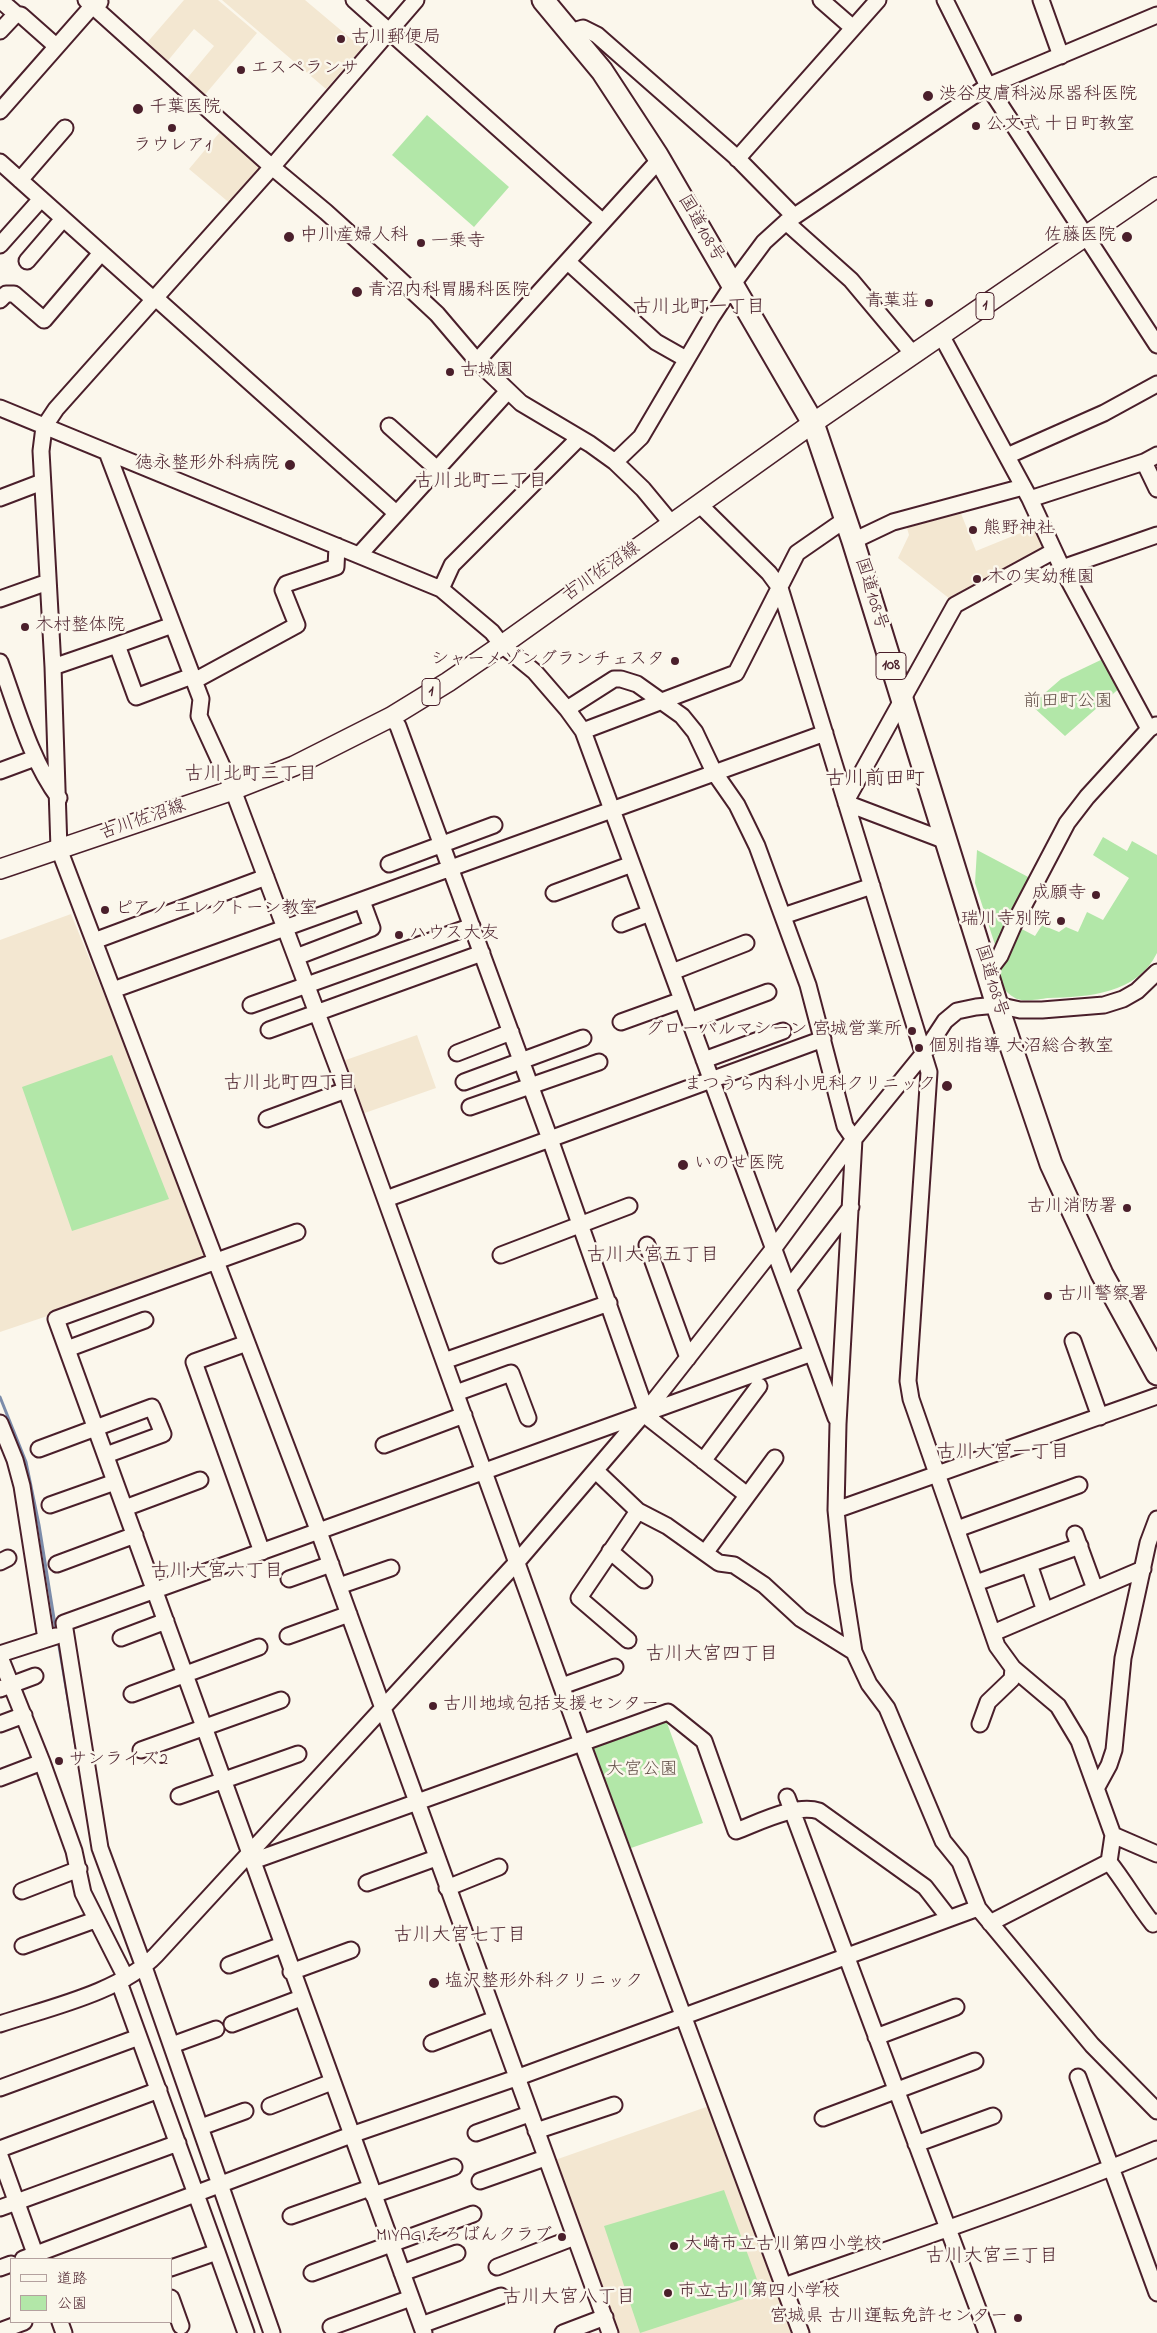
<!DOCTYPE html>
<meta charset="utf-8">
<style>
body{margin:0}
#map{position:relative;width:1157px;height:2333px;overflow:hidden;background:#fbf7ec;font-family:"Indie Flower","Klee One",sans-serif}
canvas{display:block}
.legend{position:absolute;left:10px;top:2258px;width:162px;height:65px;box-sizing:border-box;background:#fbf7ec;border:1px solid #b4a19f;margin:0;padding:6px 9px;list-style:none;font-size:15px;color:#4a1f2b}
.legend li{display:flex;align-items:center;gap:10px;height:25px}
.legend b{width:25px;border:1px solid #b4a19f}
</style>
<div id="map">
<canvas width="1157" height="2333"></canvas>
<ul class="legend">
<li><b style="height:6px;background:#fbf7ec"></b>道路</li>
<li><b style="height:14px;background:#b2e7a8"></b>公園</li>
</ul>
</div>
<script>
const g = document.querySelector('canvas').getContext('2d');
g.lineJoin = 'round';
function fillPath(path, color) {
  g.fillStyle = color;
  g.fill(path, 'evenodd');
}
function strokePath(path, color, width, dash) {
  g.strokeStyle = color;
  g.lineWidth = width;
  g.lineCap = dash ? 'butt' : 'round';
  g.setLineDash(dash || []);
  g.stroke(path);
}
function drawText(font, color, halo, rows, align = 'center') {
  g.font = font + ' "Indie Flower","Klee One",sans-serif';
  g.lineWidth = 5;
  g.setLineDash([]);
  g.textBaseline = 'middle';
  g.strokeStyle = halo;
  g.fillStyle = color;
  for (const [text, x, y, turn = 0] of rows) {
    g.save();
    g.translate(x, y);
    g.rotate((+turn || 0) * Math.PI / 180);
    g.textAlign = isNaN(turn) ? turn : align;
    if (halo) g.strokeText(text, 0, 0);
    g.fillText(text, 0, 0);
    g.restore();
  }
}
fillPath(new Path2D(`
 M184,0H218L257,33L203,97L184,82L214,46L194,29L166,63L145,45Z
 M222,0H305L362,48L326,89Z
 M220,132L263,168L232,205L189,169Z
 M958,506L976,551L1040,525L1051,550L955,603L898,558L909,535L905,521Z
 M71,914L213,1260L0,1332V940Z
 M417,1035L436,1088L359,1115L340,1062Z
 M712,2105L793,2333H617L555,2160Z`), '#f3e7d1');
fillPath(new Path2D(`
 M427,115L509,187L474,227L392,155Z
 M1107,657L1122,686L1065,736L1031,705L1061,679Z
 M1103,837L1127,851L1132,841L1157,855V953C1137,994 1088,997 1048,998C1040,999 1025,1002 1017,999C1012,997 1006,991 1001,987L998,972L1013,949L1018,927L1035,936L1042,925L1059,932L1066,927L1078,932L1087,912L1103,920L1129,878L1093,855Z
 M977,850L1032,879L998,954L975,883Z
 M112,1055L169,1199L72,1231L22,1087Z
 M666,1720L703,1823L631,1848L592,1751L595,1746Z
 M724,2190L762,2293L640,2333L604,2226Z`), '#b2e7a8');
strokePath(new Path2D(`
 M0,1397L26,1462L39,1525L56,1631
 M58,1640L76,1747`), '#7c8caa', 3);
const minor = new Path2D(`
 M86,0L272,167L326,212L379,260L437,314L477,361L521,403L590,444L615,462L643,489L672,524
 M354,0L603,222
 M416,0L272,167L56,409L44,427L41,451L53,667L59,849L319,1532L610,2333
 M821,0L853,28
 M945,0L988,86L1157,345
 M1041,0L1061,56
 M16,14L21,15L56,46
 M0,31L16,14L0,0
 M570,32L583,28L597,35L736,157L794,216
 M0,111L88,11L100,2
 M737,159L878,0
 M0,162L153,299L159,301L396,513
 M20,180L65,128
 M786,222L851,280L913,354
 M0,245L41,199
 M27,261L63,219
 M568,262L656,342L686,359
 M0,300L6,294H14L44,320L101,253
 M941,335L1030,499L1062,568L1149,729
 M477,361L660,159
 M0,408L441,589L492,632L502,645L535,672L567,709L583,731L836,1418
 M389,426L437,469
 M107,452L201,699L199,716L233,790L346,1090L582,1743L801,2333
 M1007,456L1104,413L1157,384
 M615,462L641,437L711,318L738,277L764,242L786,222L988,86L1157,15
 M1144,462L1157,489
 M0,498L42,482
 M1030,499L1144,462L1157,455
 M700,505L769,573L780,588L929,1072L908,1381L911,1399L997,1646L1013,1668L1058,1706L1079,1741L1113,1835L1109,1862L990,1923
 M853,541L893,522L1023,487
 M359,555L508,391
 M1062,568L1157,535
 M441,589L452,565L579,438
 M0,599L48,582
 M117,645L167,627
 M0,662C17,708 30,759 59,798
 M53,667L117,645L136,697L192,676
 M194,681L297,625L283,590L286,584L336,567L337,546
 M567,709L614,679H621L637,684L682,716L695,732L714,772L737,805L757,846L808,985L845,1126L854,1139L838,1424L836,1510L843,1582L854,1652L869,1684L887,1708L943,1841L960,1862L978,1908L1092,2045L1157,2111
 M391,717L398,726L550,1139L646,1411L650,1419L747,1495
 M583,731L736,673L797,553L846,519
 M0,771L35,758
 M846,801L955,605L1054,551
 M846,803L946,841
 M389,864L494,825
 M554,893L632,864
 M783,916L872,886
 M621,924L650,913
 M94,941L266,877
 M296,957L372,928L362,901
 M672,972L746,943
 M987,973L1000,956L1014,924L1067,823L1087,797L1149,729L1156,725
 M113,990L825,733
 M251,1005L472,926
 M690,1021L768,992
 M621,1022L682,1000
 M269,1030L482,953
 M457,1053L511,1032
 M704,1060L783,1031
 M464,1082L583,1038
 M470,1107L599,1062
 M267,1119L346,1090
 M386,1199L823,1039
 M297,1232L56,1319L424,2333
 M647,1245L688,1358
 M501,1255L629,1206
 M789,1288L851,1207
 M1073,1341L1100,1417
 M247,1343L194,1362L262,1552
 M67,1349L145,1320
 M444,1361L609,1303
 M456,1393L511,1373L528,1418
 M0,1423L15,1460L22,1486L46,1639
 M384,1445L464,1415
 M39,1449L152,1407L163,1434L106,1455
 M703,1461L759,1386
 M596,1471L638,1511L667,1526L719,1563L734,1565L764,1585L801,1619L854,1652
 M50,1505L115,1482
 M125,1508L200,1480
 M836,1510L1157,1396
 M957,1529L1079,1485
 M1075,1534L1095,1589
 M610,1551L644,1580
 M705,1553L775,1458
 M0,1562L8,1558
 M57,1564L135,1535
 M1029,1564L1045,1611
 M289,1579L331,1564
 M976,1583L1080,1546
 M339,1586L391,1568
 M993,1633L1143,1569
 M288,1636L349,1614
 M121,1638L166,1621
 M628,1640L579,1598L638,1511
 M0,1654L56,1636
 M0,1657L42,1762L74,1851L83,1893L126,1978
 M562,1686L615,1667
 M0,1689L35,1676
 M132,1694L259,1647
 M0,1724L24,1715
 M980,1724L988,1702L1012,1679L1013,1668
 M141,1750L281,1700
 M0,1778L42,1762
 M1097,1787L1109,1765L1114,1750L1123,1658L1148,1543L1157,1519
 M179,1796L298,1754
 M787,1797L987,2333
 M1113,1835L1157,1854
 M253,1861L668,1712L704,1741L736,1831C758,1823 796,1803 819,1811L925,1887L949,1918
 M1109,1862C1125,1882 1137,1904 1153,1924L1157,1922
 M367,1883L436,1858
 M447,1888L499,1867
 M22,1891L79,1869
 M23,1946L95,1920
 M229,1965L282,1945
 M291,1972L351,1950
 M119,1982L217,2252L171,2268
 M0,2024C48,2008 121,1992 156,1955L517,1562L646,1411L774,1248L854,1139L924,1053L945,1021L957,1011L976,1007L997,1005L1020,1010H1042L1104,1005L1123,999L1137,991L1157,972
 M232,2024L301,1998
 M876,2037L956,2007
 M432,2043L495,2019
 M172,2045L216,2029
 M1078,2077L1157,2293
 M0,2088L139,2037
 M270,2106L332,2082
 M823,2118L975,2061
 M201,2127L245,2111
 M536,2131L614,2105
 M476,2133L529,2114
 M916,2144L993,2116
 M0,2149L159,2090
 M0,2156L37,2259
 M480,2181L545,2158
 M373,2195L454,2167
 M0,2208L178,2143
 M291,2216L370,2188
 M217,2252L246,2333
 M23,2259L351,2135L516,2078L978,1908
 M497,2267L575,2237
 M0,2268L11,2264
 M312,2273L473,2214
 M402,2273L457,2253
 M784,2286C909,2242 1035,2200 1157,2149
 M171,2298L181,2326
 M60,2322L64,2333
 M421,2325L501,2296
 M331,2327L411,2298
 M0,2331L24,2322
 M272,2333L144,1967L100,1848L64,1623L812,1353
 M563,2333L605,2317`);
const major = new Path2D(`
 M0,869L233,790L294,766L391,717L448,682L502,645L813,423L1157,187`);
const highway = new Path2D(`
 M543,0L602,71L657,155L813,423L853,541L997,1005L1051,1164L1102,1274L1157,1374`);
strokePath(minor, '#4a1f2b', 19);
strokePath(major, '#4a1f2b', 22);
strokePath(highway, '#4a1f2b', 25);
strokePath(minor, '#fbf7ec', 15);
strokePath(major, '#fbf7ec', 19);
strokePath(highway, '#fbf7ec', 21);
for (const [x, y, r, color] of [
 [341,39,5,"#4a1f2b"],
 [241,70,5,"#4a1f2b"],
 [928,96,6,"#4a1f2b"],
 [138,109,6,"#4a1f2b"],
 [976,126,5,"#4a1f2b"],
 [172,128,5,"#4a1f2b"],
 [289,237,6,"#4a1f2b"],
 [1127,237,6,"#4a1f2b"],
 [421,243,5,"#4a1f2b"],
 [357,292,6,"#4a1f2b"],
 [929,303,5,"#4a1f2b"],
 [450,372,5,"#4a1f2b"],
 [290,465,6,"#4a1f2b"],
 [973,530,5,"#4a1f2b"],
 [977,579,5,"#4a1f2b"],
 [25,627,5,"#4a1f2b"],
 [675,661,5,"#4a1f2b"],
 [1096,895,5,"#4a1f2b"],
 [105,910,5,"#4a1f2b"],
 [1061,921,5,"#4a1f2b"],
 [399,935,5,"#4a1f2b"],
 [912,1031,5,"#4a1f2b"],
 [919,1048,5,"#4a1f2b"],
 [947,1086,6,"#4a1f2b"],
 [683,1165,6,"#4a1f2b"],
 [1127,1208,5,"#4a1f2b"],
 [1048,1296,5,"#4a1f2b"],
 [433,1706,5,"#4a1f2b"],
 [59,1761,5,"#4a1f2b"],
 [434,1983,6,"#4a1f2b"],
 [562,2237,5,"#4a1f2b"],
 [674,2246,5,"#4a1f2b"],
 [668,2293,5,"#4a1f2b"],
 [1018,2318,5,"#4a1f2b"]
]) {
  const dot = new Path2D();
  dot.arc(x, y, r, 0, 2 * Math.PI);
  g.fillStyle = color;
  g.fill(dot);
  strokePath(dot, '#fbf7ec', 2);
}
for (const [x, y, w] of [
 [985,306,18],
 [891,666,30],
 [431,692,18]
]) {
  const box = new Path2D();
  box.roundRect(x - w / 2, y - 13.5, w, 27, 4);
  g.fillStyle = '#fbf7ec';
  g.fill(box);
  strokePath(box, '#4a1f2b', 1);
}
drawText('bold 16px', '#4a1f2b', null, [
 ["1",985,306],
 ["108",891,666],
 ["1",431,692]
]);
drawText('18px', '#4a1f2b', '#fbf7ec', [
 ["古川郵便局",351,39],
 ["エスペランサ",251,70],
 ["渋谷皮膚科泌尿器科医院",939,96],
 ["千葉医院",149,109],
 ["公文式 十日町教室",986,126],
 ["ラウレア1",172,147,"center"],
 ["中川産婦人科",300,237],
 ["佐藤医院",1116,237,"right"],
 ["一乗寺",431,243],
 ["青沼内科胃腸科医院",368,292],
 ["青葉荘",919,303,"right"],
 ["古城園",460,372],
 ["徳永整形外科病院",279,465,"right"],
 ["熊野神社",983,530],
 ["木の実幼稚園",987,579],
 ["木村整体院",35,627],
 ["シャーメゾングランチェスタ",665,661,"right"],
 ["成願寺",1086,895,"right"],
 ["ピアノ エレクトーン教室",115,910],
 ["瑞川寺別院",1051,921,"right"],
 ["ハウス大友",409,935],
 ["グローバルマシーン 宮城営業所",902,1031,"right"],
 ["個別指導 大沼総合教室",929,1048],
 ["まつうら内科小児科クリニック",936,1086,"right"],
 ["いのせ医院",694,1165],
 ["古川消防署",1117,1208,"right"],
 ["古川警察署",1058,1296],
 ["古川地域包括支援センター",443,1706],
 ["サンライズ2",69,1761],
 ["塩沢整形外科クリニック",445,1983],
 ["MIYAGIそろばんクラブ",552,2237,"right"],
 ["大崎市立古川第四小学校",684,2246],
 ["市立古川第四小学校",678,2293],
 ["宮城県 古川運転免許センター",1008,2318,"right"]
], 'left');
drawText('18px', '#4a1f2b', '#fbf7ec', [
 ["国道108号",700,229,60],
 ["古川佐沼線",602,573,-35],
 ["国道108号",870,594,73],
 ["古川佐沼線",143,821,-19],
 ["国道108号",990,981,73]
]);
drawText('18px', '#64514a', '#fbf7ec', [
 ["前田町公園",1068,703],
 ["大宮公園",642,1771]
]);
drawText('19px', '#4a1f2b', '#fbf7ec', [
 ["古川北町一丁目",699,309],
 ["古川北町二丁目",481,483],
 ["古川北町三丁目",251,776],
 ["古川北町四丁目",290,1085],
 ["古川大宮五丁目",653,1257],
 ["古川大宮一丁目",1003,1454],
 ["古川大宮六丁目",217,1573],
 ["古川大宮四丁目",712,1656],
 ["古川大宮七丁目",460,1937],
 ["古川大宮三丁目",992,2258],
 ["古川大宮八丁目",569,2299]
]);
drawText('20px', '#4a1f2b', '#fbf7ec', [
 ["古川前田町",875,781]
]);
</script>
